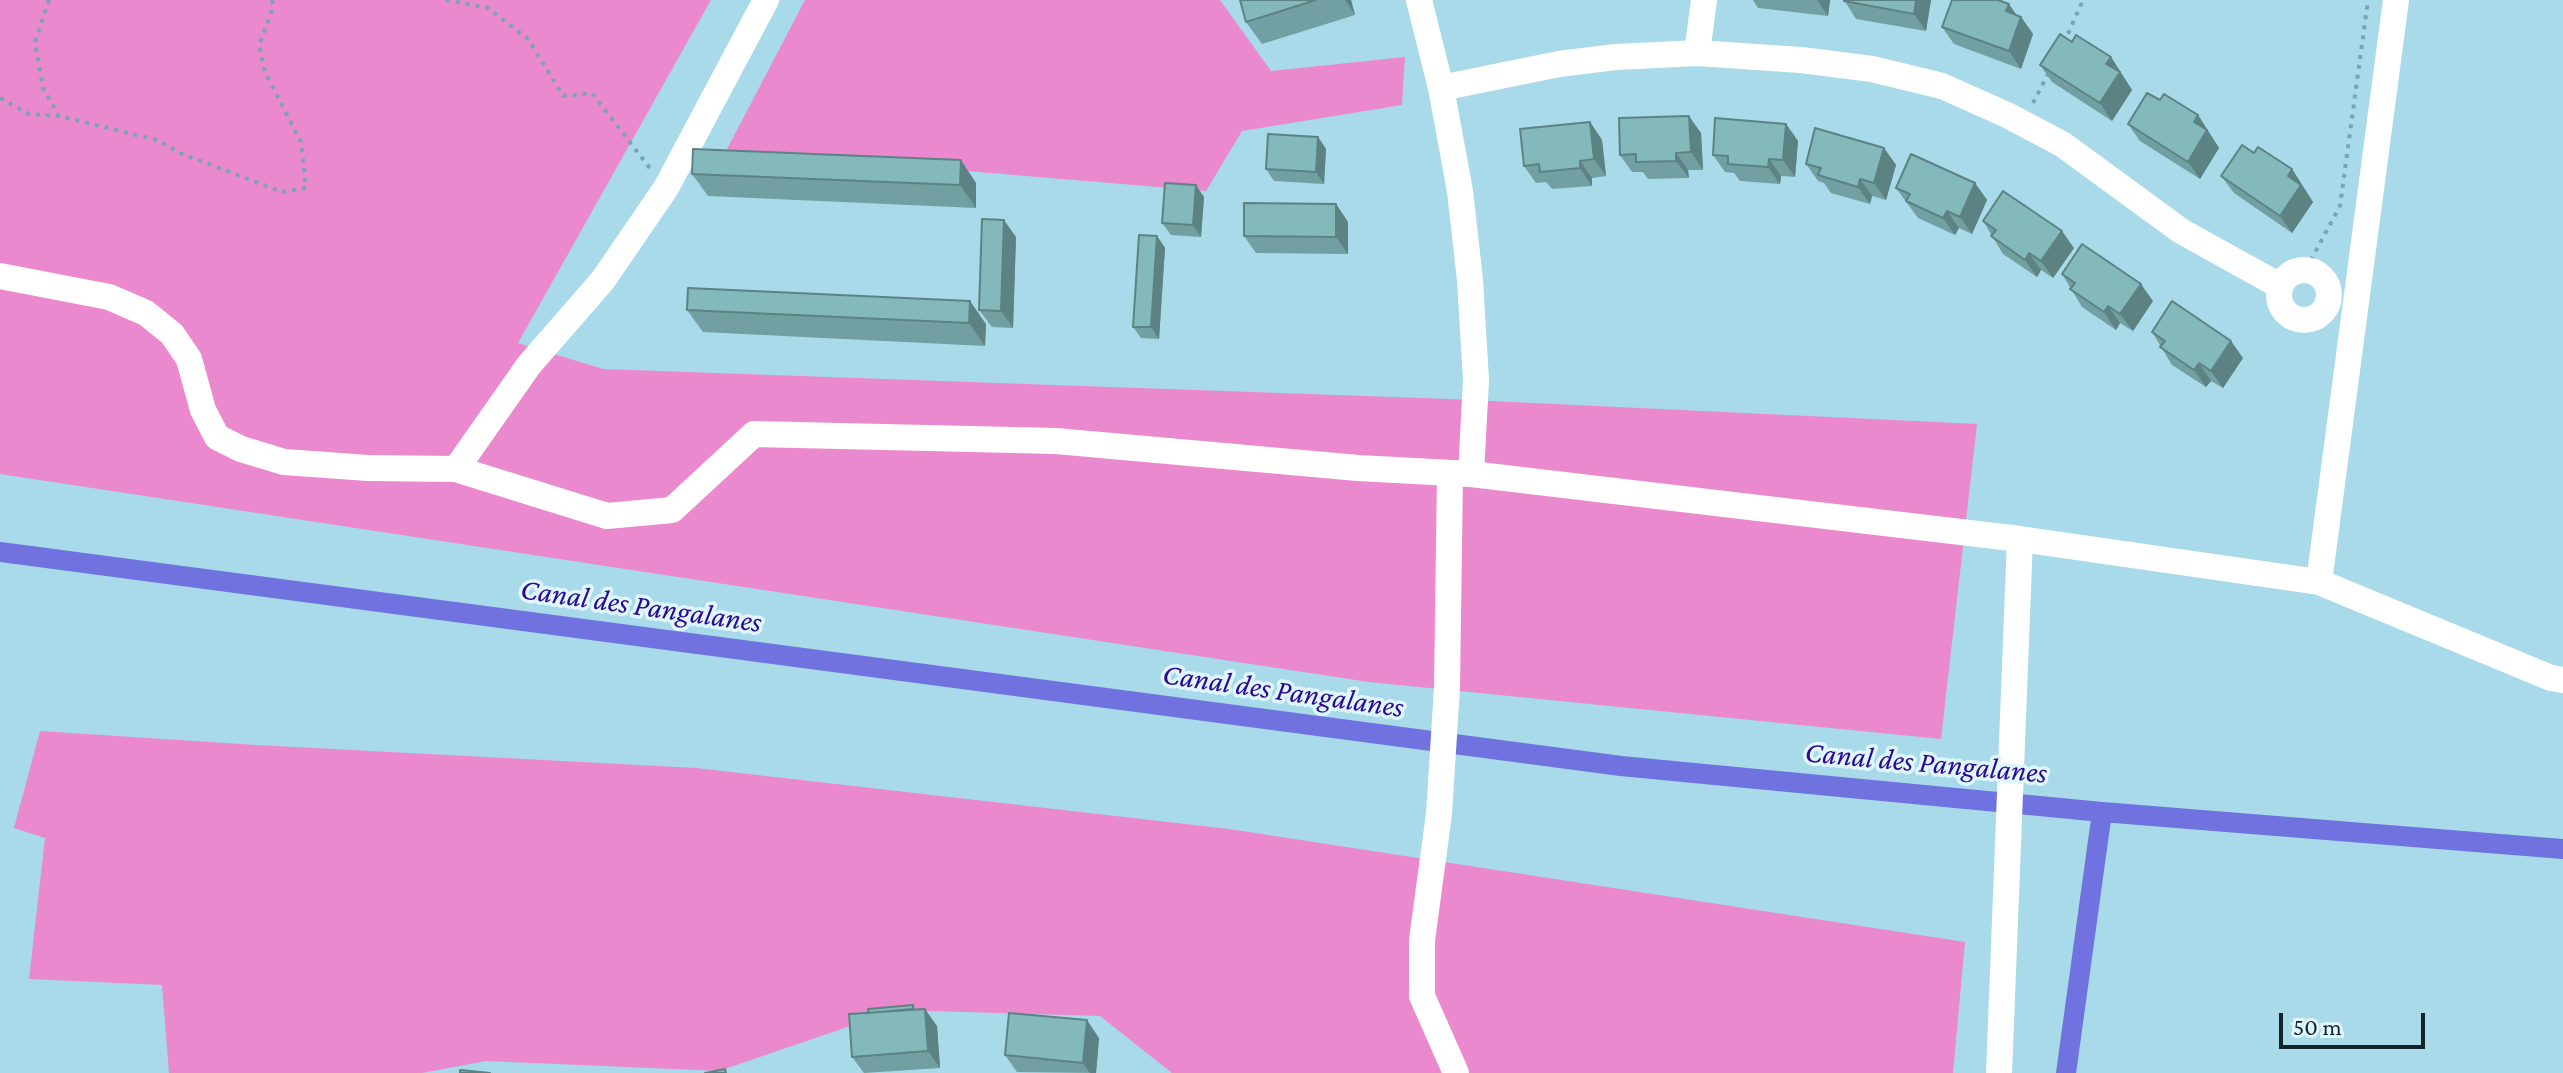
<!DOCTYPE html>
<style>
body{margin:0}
#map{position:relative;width:2563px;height:1073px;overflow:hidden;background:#a8dae9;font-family:"Crimson Pro",serif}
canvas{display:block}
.scale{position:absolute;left:2279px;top:1013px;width:146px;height:36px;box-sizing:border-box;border:4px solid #12252b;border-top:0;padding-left:10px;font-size:24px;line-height:28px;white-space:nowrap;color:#12252b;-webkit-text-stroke:6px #def6fe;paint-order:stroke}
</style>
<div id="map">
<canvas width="2563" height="1073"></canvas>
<div class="scale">50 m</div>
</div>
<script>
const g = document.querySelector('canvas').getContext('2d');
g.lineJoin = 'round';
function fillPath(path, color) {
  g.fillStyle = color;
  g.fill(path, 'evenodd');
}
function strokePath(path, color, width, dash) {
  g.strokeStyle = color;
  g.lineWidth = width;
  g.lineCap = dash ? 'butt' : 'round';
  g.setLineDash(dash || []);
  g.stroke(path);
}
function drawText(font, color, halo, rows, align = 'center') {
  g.font = font + ' "Crimson Pro",serif';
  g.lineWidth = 7;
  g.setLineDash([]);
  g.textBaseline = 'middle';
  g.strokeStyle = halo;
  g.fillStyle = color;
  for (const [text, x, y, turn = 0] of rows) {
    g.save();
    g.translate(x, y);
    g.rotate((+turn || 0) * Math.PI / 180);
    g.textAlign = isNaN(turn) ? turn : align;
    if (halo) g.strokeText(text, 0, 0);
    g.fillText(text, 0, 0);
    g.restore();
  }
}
fillPath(new Path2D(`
 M0,0H711L518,343L603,369L1449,399L1977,424L1941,739L1369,682L0,474Z
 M805,0H1220L1271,71L1405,57L1402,105L1242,131L1206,191L726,151Z
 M40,731L256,745L696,768L1229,829L1965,942L1953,1073H1172L1100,1016L897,1010L719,1071L486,1061L422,1073H169L162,985L29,979L45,838L14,828Z`), '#eb89ce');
strokePath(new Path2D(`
 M0,552L1621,766L2102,812L2563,849
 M2066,1073L2102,812`), '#7072df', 20);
strokePath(new Path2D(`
 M49,0L35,42L43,88L59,116
 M446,0L488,8L528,39L563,96L592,93L652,171
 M2064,43L2083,0
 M0,98L29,114L59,116L157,140L180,153L282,192L306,188L301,142L265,72L259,45L273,8L272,0
 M2033,103L2049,72
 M2306,269L2340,206L2368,0`), '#7ba4b0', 4, [4, 6]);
strokePath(new Path2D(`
 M1704,0L1697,53L1801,60L1872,69L1942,86L2007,115L2062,144L2181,231L2280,286
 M1441,88L1559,64L1616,57L1697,53
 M2279 295a25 25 0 1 1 50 0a25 25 0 1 1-50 0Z
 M0,276L109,297L146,313L172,334L189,359L203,410L217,437L241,449L284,462L368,468L456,469L607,516L672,510L754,434L1056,441L1358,468L1471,474L1476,380L1470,280L1460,191L1441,88L1419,0
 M456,469L529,365L603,280L666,188L766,0
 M1450,473L1447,688L1439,814L1422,940V996L1456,1073
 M1471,474L2020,539L2319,582L2396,0
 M2319,582L2551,678L2563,680
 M1999,1073L2020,539`), '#fff', 26);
fillPath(new Path2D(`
 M1240,0H1351L1355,15L1262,44L1246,22Z
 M1753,0H1830L1828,16L1758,8Z
 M1844,0H1931L1926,31L1856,19Z
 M2017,15L2021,17L2033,34L2021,69L1954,44L1942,27Z
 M2072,42L2111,57L2132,90L2112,121L2052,82L2040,65Z
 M2160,100L2198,115L2219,148L2200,179L2140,141L2128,124Z
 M1590,122L1602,140L1606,176L1592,178V186L1552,189L1546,182L1536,183L1524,166Z
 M1786,124L1798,141L1795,177L1781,176L1780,184L1740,181L1734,173L1725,172L1713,155Z
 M1701,133L1703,170H1688L1689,178L1648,179L1643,172H1632L1620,155Z
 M1318,137L1326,149L1324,184L1274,181L1266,169Z
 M1884,148L1896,165L1886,200L1872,196L1870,204L1831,193L1824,183L1818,181L1806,164Z
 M2254,153L2292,169L2313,202L2292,233L2234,193L2221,176Z
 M692,174L976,183V208L708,196Z
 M1975,183L1987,200L1972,234L1959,228L1955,235L1918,218L1896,188Z
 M1204,197L1201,237L1171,235L1162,223Z
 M1336,204L1348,222V254L1256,253L1244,236Z
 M1983,221L2074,248L2053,278L2041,270L2037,277L2003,254Z
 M1157,236L1165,248L1159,339L1141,338L1133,327Z
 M1016,237L1013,328L992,327L979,310Z
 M2062,274L2153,301L2133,331L2120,323L2116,330L2082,307Z
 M687,310L986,324L985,346L703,332Z
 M2152,332L2243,358L2223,388L2211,381L2206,387L2172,365Z
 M913,1005L916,1009L937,1026L940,1068L864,1073L852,1057L868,1013Z
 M1099,1038L1096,1073L1017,1072L1005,1055Z`), '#729fa1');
fillPath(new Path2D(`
 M1345,0H1351L1355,15Z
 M1817,0H1830L1828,16Z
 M1916,0H1931L1926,31L1914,14Z
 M2009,4L2020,20L2021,17L2033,34L2021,69L2009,51L2006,11Z
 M2111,57L2132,90L2112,121L2100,103L2106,64Z
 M2198,115L2219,148L2200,179L2188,162L2194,122Z
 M1689,116L1701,133L1703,170L1691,152Z
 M1590,122L1602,140L1606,176L1594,159Z
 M1786,124L1798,141L1795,177L1783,160Z
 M1318,137L1326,149L1324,184L1316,172Z
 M1884,148L1896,165L1886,200L1874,183Z
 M1676,153L1688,170L1689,178L1676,161Z
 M1769,159L1781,176L1780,184L1768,167Z
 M961,160L976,183V208L960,185Z
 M1580,161L1592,178V186L1580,168Z
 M2292,169L2313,202L2292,233L2280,216L2288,176Z
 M1860,179L1872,196L1870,204L1858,187Z
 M1975,183L1987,200L1972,234L1960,217Z
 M1196,185L1204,197L1201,237L1193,225Z
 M1336,204L1348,222V254L1336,237Z
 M1947,211L1959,228L1955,235L1943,218Z
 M1004,220L1016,237L1013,328L1001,311Z
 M2062,231L2074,248L2053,278L2041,261Z
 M1157,236L1165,248L1159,339L1151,327Z
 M2029,253L2041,270L2037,277L2025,260Z
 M2141,284L2153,301L2133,331L2120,314Z
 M970,301L986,324L985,346L969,323Z
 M2108,306L2120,323L2116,330L2104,312Z
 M2231,341L2243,358L2223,388L2211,371Z
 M2199,363L2211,381L2206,387L2194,370Z
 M925,1009L937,1026L940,1068L928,1051Z
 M1087,1020L1099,1038L1096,1073H1090L1083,1063Z`), '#5c8283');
const building = new Path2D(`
 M1240,0H1316L1246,22Z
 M1844,0H1916L1914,14L1844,1Z
 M1952,0H1998L2009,4L2006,11L2021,17L2009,51L1942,27Z
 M2060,34L2072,42L2076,35L2111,57L2106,64L2120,72L2100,103L2040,65Z
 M2147,93L2160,100L2164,94L2198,115L2194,122L2207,130L2188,162L2128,124Z
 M1689,116L1691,152L1676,153V161L1636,162V154L1620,155L1619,118Z
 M1715,118L1786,124L1783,160L1769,159L1768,167L1728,164V156L1713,155Z
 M1590,122L1594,159L1580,161V168L1540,172L1539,164L1524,166L1520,129Z
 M1815,128L1884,148L1874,183L1860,179L1858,187L1818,175L1821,168L1806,164Z
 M1268,134L1318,137L1316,172L1266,169Z
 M2242,145L2254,153L2258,147L2292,169L2288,176L2301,185L2280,216L2221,176Z
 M693,149L961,160L960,185L692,174Z
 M1911,154L1975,183L1960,217L1947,211L1943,218L1906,201L1910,194L1896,188Z
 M1165,183L1196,185L1193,225L1162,223Z
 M2003,191L2062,231L2041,261L2029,253L2025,260L1991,236L1996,230L1983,221Z
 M1244,203L1336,204V237L1244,236Z
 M982,219L1004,220L1001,311L979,310Z
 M1139,235L1157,236L1151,327H1133Z
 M2082,244L2141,284L2120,314L2108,306L2104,312L2070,289L2075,283L2062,274Z
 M688,288L970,301L969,323L687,310Z
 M2172,301L2231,341L2211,371L2199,363L2194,370L2160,347L2165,341L2152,332Z
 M913,1005V1009L868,1013V1009Z
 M925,1009L928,1051L852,1057L849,1014Z
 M1009,1013L1087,1020L1083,1063L1005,1055Z
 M725,1069L726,1073H705Z
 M460,1070L490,1073H460Z`);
fillPath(building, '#84b9bb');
strokePath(building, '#5c8283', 2);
drawText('italic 30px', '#2c0791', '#def6fe', [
 ["Canal des Pangalanes",641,606,8],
 ["Canal des Pangalanes",1283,691,8],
 ["Canal des Pangalanes",1926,763,5]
]);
</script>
